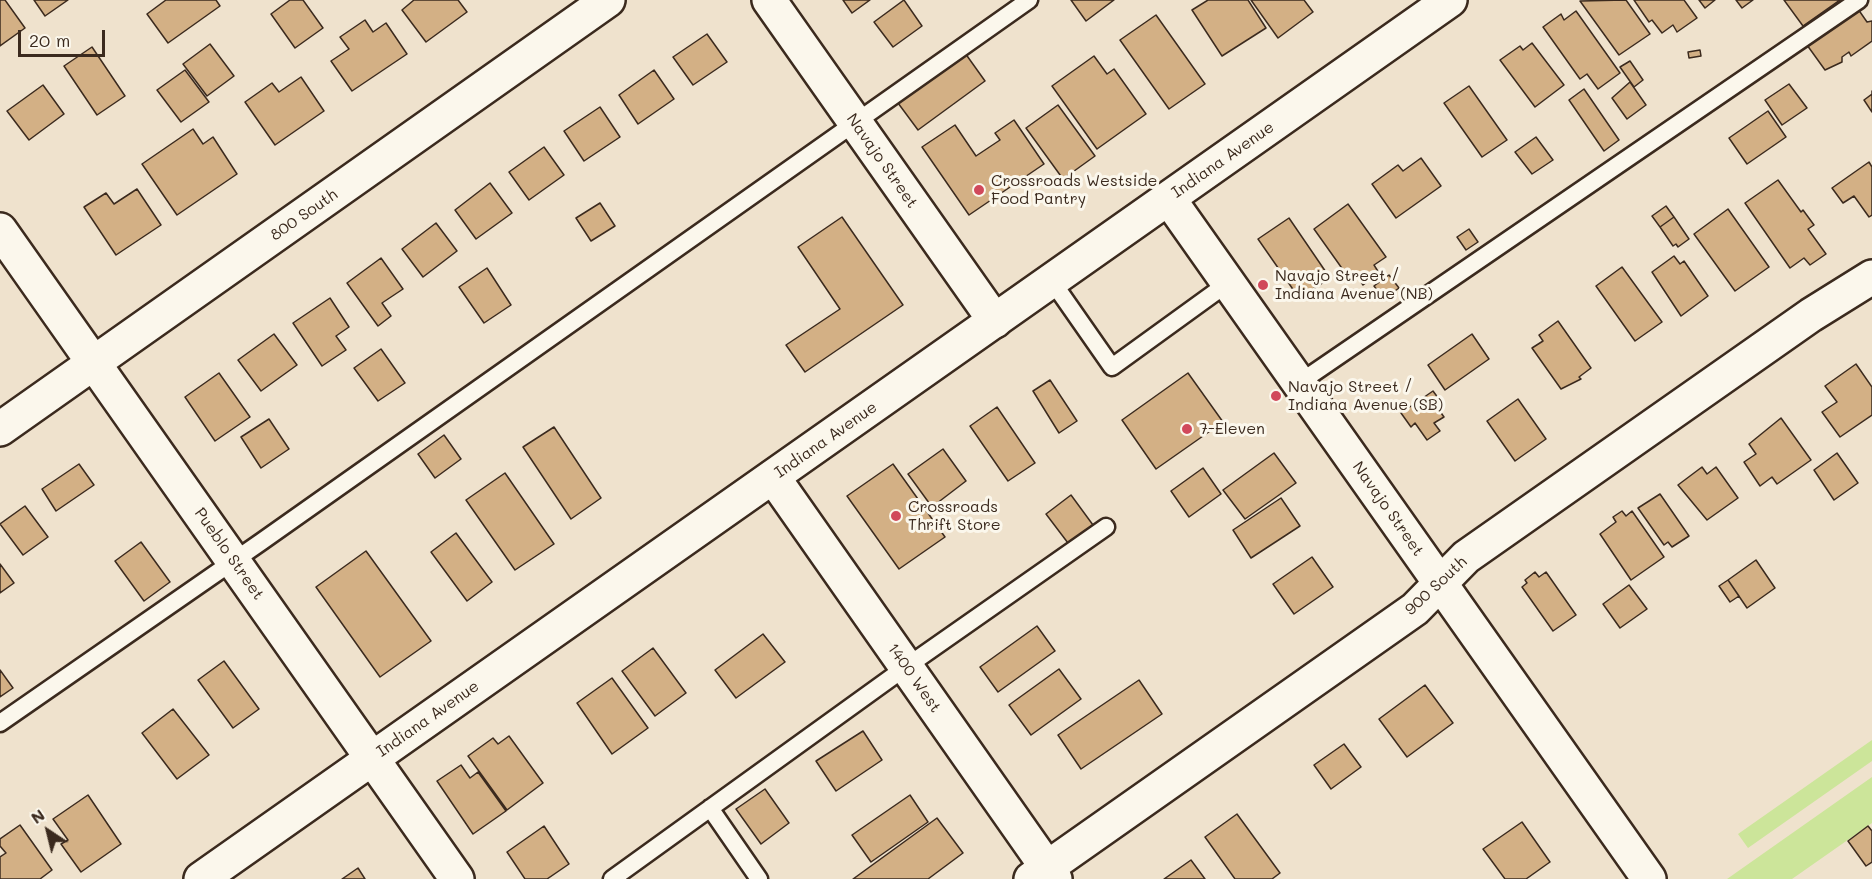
<!DOCTYPE html>
<style>
body{margin:0}
#map{position:relative;width:1872px;height:879px;overflow:hidden;background:#efe2cd;font-family:Mali,sans-serif}
canvas{display:block}
.north{position:absolute;left:18px;top:801px;width:60px;height:60px;-webkit-text-stroke:4px #fbf7ec;paint-order:stroke;rotate:325deg;font-size:16px;font-weight:700;line-height:24px;text-align:center;color:#3b2a1e}
.north::after{content:'';display:block;margin:auto;width:21px;height:27px;background:#3b2a1e;clip-path:polygon(50% 0,100% 100%,50% 72%,0 100%)}
.scale{position:absolute;left:18px;top:30px;width:87px;height:27px;box-sizing:border-box;border:3px solid #3b2a1e;border-top:0;padding-left:8px;font-size:18px;line-height:21px;white-space:nowrap;color:#3b2a1e;-webkit-text-stroke:4px #fbf7ec;paint-order:stroke}
</style>
<div id="map">
<canvas width="1872" height="879"></canvas>
<div class="north">N</div>
<div class="scale">20 m</div>
</div>
<script>
const g = document.querySelector('canvas').getContext('2d');
g.lineJoin = 'round';
function fillPath(path, color) {
  g.fillStyle = color;
  g.fill(path, 'evenodd');
}
function strokePath(path, color, width, dash) {
  g.strokeStyle = color;
  g.lineWidth = width;
  g.lineCap = dash ? 'butt' : 'round';
  g.setLineDash(dash || []);
  g.stroke(path);
}
function drawText(font, color, halo, rows, align = 'center') {
  g.font = font + ' Mali,sans-serif';
  g.lineWidth = 6;
  g.setLineDash([]);
  g.textBaseline = 'middle';
  g.strokeStyle = halo;
  g.fillStyle = color;
  for (const [text, x, y, turn = 0] of rows) {
    g.save();
    g.translate(x, y);
    g.rotate((+turn || 0) * Math.PI / 180);
    g.textAlign = isNaN(turn) ? turn : align;
    if (halo) g.strokeText(text, 0, 0);
    g.fillText(text, 0, 0);
    g.restore();
  }
}
fillPath(new Path2D(`
 M1872,740V761L1748,848L1738,834Z
 M1872,777V823L1792,879H1727Z`), '#cce59a');
const building = new Path2D(`
 M0,0H5L25,28L0,46Z
 M34,0H68L45,16Z
 M166,0H216L220,6L168,43L147,14Z
 M290,0H303L323,28L295,48L271,14Z
 M414,0H458L467,12L426,42L402,10Z
 M843,0H870L852,13Z
 M904,0L922,26L893,47L874,22Z
 M1071,0H1114L1086,21Z
 M1208,0H1248L1266,28L1222,56L1192,10Z
 M1251,0H1304L1313,12L1278,38Z
 M1626,0L1650,34L1619,55L1580,1Z
 M1634,0H1684L1697,18L1677,32L1673,25L1662,33L1652,20L1649,22Z
 M1699,0H1715L1705,8Z
 M1736,0H1753L1742,8Z
 M1784,0H1840L1803,26Z
 M1858,9L1867,22L1872,21V41L1851,56L1849,52L1842,57V62L1825,70L1807,45Z
 M1576,11L1620,73L1598,89L1587,74L1580,79L1543,27L1561,14L1564,20Z
 M1156,15L1205,84L1169,109L1120,40Z
 M365,20L373,32L386,23L407,54L352,91L331,61L349,49L340,37Z
 M707,34L727,62L693,85L673,57Z
 M1532,43L1564,85L1535,107L1500,60L1520,46L1523,50Z
 M210,44L234,76L207,96L183,64Z
 M92,47L125,96L97,115L64,66Z
 M1700,50L1701,56L1689,58L1688,52Z
 M965,53L985,81L918,130L898,103Z
 M1094,56L1107,74L1114,69L1146,114L1097,149L1052,86Z
 M1630,61L1643,80L1634,87L1620,67Z
 M185,70L209,102L181,122L157,90Z
 M654,70L674,99L638,124L619,95Z
 M301,77L324,111L275,145L245,102L272,83L279,92Z
 M1630,82L1646,105L1627,119L1612,98Z
 M1789,84L1807,108L1782,125L1765,100Z
 M43,85L64,114L29,140L7,111Z
 M1469,86L1507,140L1482,157L1444,103Z
 M1584,89L1619,140L1604,151L1569,100Z
 M1872,91V112L1864,100L1872,94Z
 M1058,105L1095,156L1063,179L1026,128Z
 M600,107L620,137L584,161L564,131Z
 M1768,111L1786,137L1747,164L1729,138Z
 M1014,120L1044,164L969,215L922,147L955,125L976,156L1000,140L995,133Z
 M193,129L203,144L213,137L237,174L177,215L142,164Z
 M1536,137L1553,160L1532,174L1515,152Z
 M544,147L564,175L529,200L509,172Z
 M1421,158L1441,186L1396,218L1372,184L1398,165L1403,171Z
 M1869,162L1872,167V215L1869,217L1854,196L1843,203L1832,188Z
 M1778,180L1801,212L1803,210L1814,225L1808,229L1826,254L1810,265L1804,258L1790,268L1745,203Z
 M490,183L512,213L476,239L455,210Z
 M137,189L161,225L116,255L84,207L106,193L114,204Z
 M600,203L615,226L591,241L576,218Z
 M1348,204L1386,257L1374,265L1379,273L1363,285L1357,276L1351,281L1314,229Z
 M1666,206L1674,217L1660,227L1652,216Z
 M1728,209L1769,267L1735,291L1694,234Z
 M842,217L903,305L805,372L786,345L840,309L798,247Z
 M1674,217L1689,239L1678,247L1676,244L1673,246L1660,227Z
 M1289,218L1330,278L1299,298L1258,239Z
 M436,223L457,251L423,277L402,249Z
 M1469,229L1478,242L1466,250L1457,237Z
 M1674,256L1680,264L1684,261L1708,296L1681,316L1652,272Z
 M381,258L403,289L382,303L391,316L378,326L347,283Z
 M1622,267L1662,322L1635,341L1596,286Z
 M487,268L511,305L484,323L459,287Z
 M1389,275L1399,288L1384,299L1374,286Z
 M330,298L349,327L336,336L346,350L322,366L293,323Z
 M1558,321L1591,368L1579,377L1581,379L1561,389L1532,348L1543,341L1539,335Z
 M274,334L297,365L261,391L238,360Z
 M1472,334L1489,359L1445,390L1428,365Z
 M381,349L405,383L378,401L354,368Z
 M1856,364L1872,387V415L1840,437L1822,412L1837,402L1825,386Z
 M219,373L250,417L215,441L185,397Z
 M1188,373L1223,422L1156,469L1122,420Z
 M1050,380L1077,421L1059,433L1033,391Z
 M1433,391L1444,406L1439,410L1444,417L1434,423L1440,431L1427,440L1415,423L1411,427L1401,413Z
 M1518,399L1546,439L1515,461L1487,421Z
 M997,407L1035,463L1008,481L970,426Z
 M1781,418L1811,460L1777,484L1772,477L1760,486L1744,462L1756,454L1749,444Z
 M269,419L289,449L261,468L241,437Z
 M554,427L601,498L571,519L523,447Z
 M444,435L461,459L435,478L418,454Z
 M943,449L966,481L932,507L908,474Z
 M1274,453L1296,483L1245,519L1223,490Z
 M1837,453L1858,483L1834,500L1814,470Z
 M79,464L94,485L56,511L42,489Z
 M893,464L945,537L899,569L847,496Z
 M1702,467L1707,474L1716,467L1738,498L1707,520L1678,485Z
 M1203,468L1221,494L1189,517L1171,491Z
 M505,473L554,544L515,570L466,500Z
 M1660,494L1689,536L1672,547L1668,542L1664,545L1638,508Z
 M1071,495L1093,525L1068,543L1046,514Z
 M1281,498L1300,526L1251,558L1233,530Z
 M25,506L48,537L23,555L0,524Z
 M1622,511L1626,516L1632,511L1664,557L1631,580L1600,534L1616,522L1613,517Z
 M456,533L492,582L467,601L431,552Z
 M141,542L170,582L144,601L115,561Z
 M366,551L431,641L380,677L316,587Z
 M1312,557L1333,587L1294,614L1273,584Z
 M1756,560L1775,588L1747,608L1728,580Z
 M0,564L14,583L0,593Z
 M1535,572L1539,577L1546,572L1576,615L1553,631L1522,587L1527,583L1525,580Z
 M1728,580L1739,596L1730,602L1719,586Z
 M1629,585L1647,609L1620,628L1603,604Z
 M1037,626L1055,651L998,692L980,667Z
 M763,634L785,662L736,698L715,670Z
 M653,648L686,693L655,716L622,671Z
 M224,661L259,709L233,728L198,680Z
 M1059,669L1081,699L1031,735L1009,705Z
 M0,670L13,688L0,697Z
 M612,678L648,728L612,754L577,703Z
 M1139,680L1162,714L1081,769L1058,735Z
 M1425,685L1453,723L1407,757L1379,719Z
 M173,709L209,755L177,779L142,733Z
 M863,731L882,760L836,791L816,761Z
 M509,736L543,783L507,810L468,756L493,738L498,744Z
 M1344,744L1361,767L1331,789L1314,765Z
 M461,765L470,778L478,772L506,811L473,834L437,781Z
 M765,789L789,823L761,844L736,809Z
 M88,795L121,844L81,872L61,844L68,840L53,819Z
 M910,795L928,822L871,862L852,835Z
 M1237,814L1280,873L1272,879H1235L1205,837Z
 M937,818L963,853L928,879H853Z
 M1522,822L1550,862L1526,879H1505L1483,849Z
 M20,825L52,870L40,879H0V857L6,853L0,846V839Z
 M544,826L569,864L547,879H525L507,852Z
 M1868,826L1872,831V862L1866,866L1848,841Z
 M1191,860L1205,879H1164Z
 M358,868L365,879H342Z`);
fillPath(building, '#d3b085');
strokePath(building, '#3b2a1e', 1.5);
const service = new Path2D(`
 M1052,281L1112,367L1228,283
 M1299,383L1859,0
 M0,723L261,542L1029,0
 M710,808L759,879
 M612,879L906,667L1106,527`);
const minor = new Path2D(`
 M769,0L995,321
 M1169,199L1649,879
 M0,230L457,879
 M0,429L608,0
 M773,477L1055,879
 M1031,879L1415,609L1466,557L1811,315L1872,277`);
const tertiary = new Path2D(`
 M201,879L1450,0`);
strokePath(service, '#3b2a1e', 21);
strokePath(minor, '#3b2a1e', 38);
strokePath(tertiary, '#3b2a1e', 38);
strokePath(service, '#fbf7ec', 16);
strokePath(minor, '#fbf7ec', 33);
strokePath(tertiary, '#fbf7ec', 33);
for (const [x, y, r, color] of [
 [979,190,6,"#d1495b"],
 [1263,285,6,"#d1495b"],
 [1276,396,6,"#d1495b"],
 [1187,429,6,"#d1495b"],
 [896,516,6,"#d1495b"]
]) {
  const dot = new Path2D();
  dot.arc(x, y, r, 0, 2 * Math.PI);
  g.fillStyle = color;
  g.fill(dot);
  strokePath(dot, '#fbf7ec', 2);
}
drawText('16px', '#3b2a1e', '#fbf7ec', [
 ["Indiana Avenue",1223,160,-35],
 ["Navajo Street",882,161,55],
 ["800 South",304,215,-35],
 ["Indiana Avenue",826,440,-35],
 ["Navajo Street",1388,509,55],
 ["Pueblo Street",229,554,55],
 ["900 South",1436,586,-43],
 ["1400 West",914,678,55],
 ["Indiana Avenue",428,719,-35]
]);
drawText('16px', '#3b2a1e', '#fbf7ec', [
 ["Crossroads Westside",991,181],
 ["Food Pantry",991,199],
 ["Navajo Street /",1275,276],
 ["Indiana Avenue (NB)",1275,294],
 ["Navajo Street /",1288,387],
 ["Indiana Avenue (SB)",1288,405],
 ["7-Eleven",1199,429],
 ["Crossroads",908,507],
 ["Thrift Store",908,525]
], 'left');
</script>
